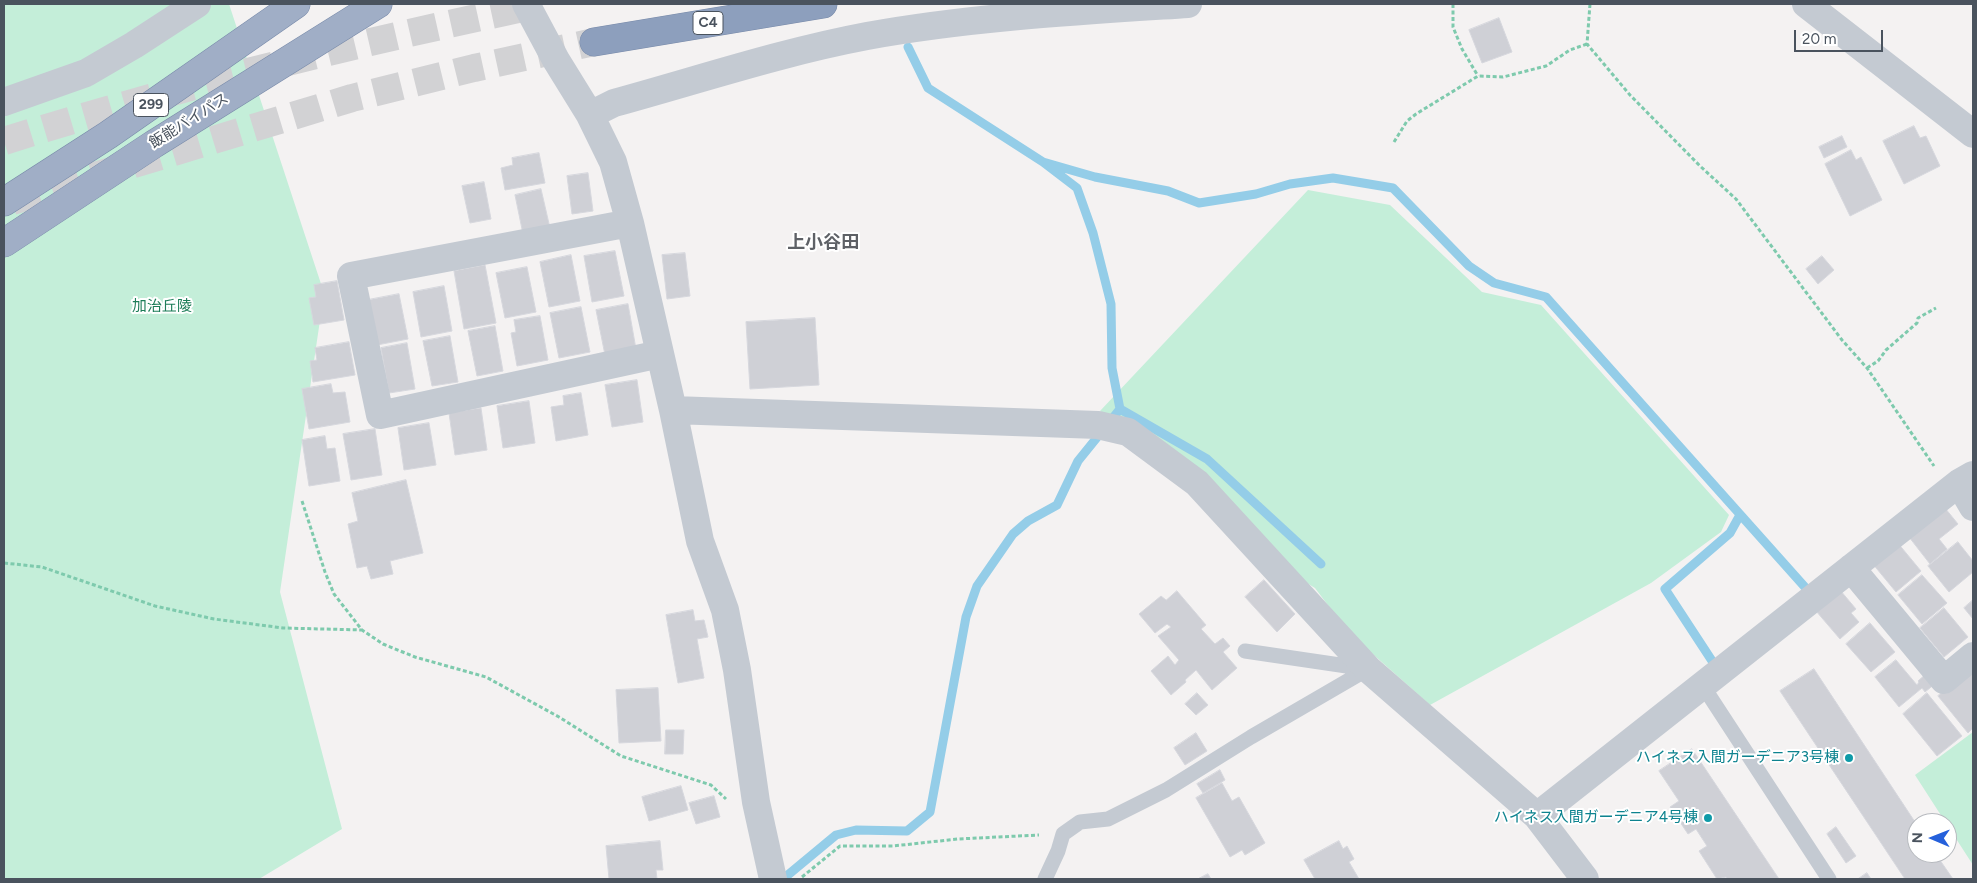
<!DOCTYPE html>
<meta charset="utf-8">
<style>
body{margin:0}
#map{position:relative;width:1977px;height:883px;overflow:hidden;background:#f4f2f2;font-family:Figtree,sans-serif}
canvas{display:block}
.frame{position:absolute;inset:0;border:5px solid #4a535e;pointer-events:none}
.north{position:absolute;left:1907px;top:813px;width:50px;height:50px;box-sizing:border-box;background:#fff;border:1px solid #b7babf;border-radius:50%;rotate:271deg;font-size:14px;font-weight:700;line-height:20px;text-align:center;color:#4a535e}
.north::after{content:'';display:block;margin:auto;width:18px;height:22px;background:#2560db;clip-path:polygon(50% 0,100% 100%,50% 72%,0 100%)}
.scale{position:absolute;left:1794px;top:30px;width:89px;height:22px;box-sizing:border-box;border:2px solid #4a535e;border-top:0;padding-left:6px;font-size:15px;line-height:18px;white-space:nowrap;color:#4a535e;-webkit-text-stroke:4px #fff;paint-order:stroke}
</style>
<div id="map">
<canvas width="1977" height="883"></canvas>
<div class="frame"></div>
<div class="north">N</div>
<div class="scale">20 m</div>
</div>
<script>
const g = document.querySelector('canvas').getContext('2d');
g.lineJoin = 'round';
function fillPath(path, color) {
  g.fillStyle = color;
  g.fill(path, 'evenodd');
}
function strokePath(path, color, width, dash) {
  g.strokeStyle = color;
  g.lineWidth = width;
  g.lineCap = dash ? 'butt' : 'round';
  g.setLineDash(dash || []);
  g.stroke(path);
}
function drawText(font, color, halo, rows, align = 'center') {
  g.font = font + ' Figtree,"Noto Sans JP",sans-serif';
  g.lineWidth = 4;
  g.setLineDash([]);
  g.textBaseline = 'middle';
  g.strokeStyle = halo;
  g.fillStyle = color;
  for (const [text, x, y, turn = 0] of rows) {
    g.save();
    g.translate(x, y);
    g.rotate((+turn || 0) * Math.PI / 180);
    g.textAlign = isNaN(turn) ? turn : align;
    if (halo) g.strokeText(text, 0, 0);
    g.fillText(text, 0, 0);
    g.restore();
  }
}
fillPath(new Path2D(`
 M4,4H229L324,293L280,592L342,829L259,879H4Z
 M1308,190L1390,205L1482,292L1541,305L1729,515L1721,532L1651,583L1430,705L1349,633L1315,588L1289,572L1201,470L1100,411Z
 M1973,732V865L1915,775Z`), '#c4eed9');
strokePath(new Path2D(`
 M908,47L928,88L1043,162L1077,188L1093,233L1111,304L1112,368L1120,409L1207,459L1321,564
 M1043,162L1095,177L1168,191L1199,203L1256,194L1290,184L1333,178L1393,188L1469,266L1494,283L1546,297L1812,595
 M1718,670L1665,589L1730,533L1740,515
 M783,879L836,835L856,830L907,831L930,812L966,617L977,586L1013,534L1028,521L1057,505L1078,461L1120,409`), '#94cde8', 9);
const building = new Path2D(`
 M1499,18L1512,52L1482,63L1469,30Z
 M1914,126L1920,138L1926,136L1940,166L1904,184L1883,141Z
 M1842,136L1847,147L1824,158L1819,147Z
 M1851,150L1856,160L1861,157L1882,200L1850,216L1825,164Z
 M539,153L545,183L505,190L501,168L513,165L512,158Z
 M588,173L593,211L572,214L567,176Z
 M484,182L491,219L470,223L462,186Z
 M541,189L550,228L523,234L515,195Z
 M615,251L624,296L592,302L584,256Z
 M685,253L690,296L667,299L662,255Z
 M571,255L580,301L549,307L540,262Z
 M1822,256L1834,270L1818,284L1806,269Z
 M485,265L496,323L464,329L454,271Z
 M527,267L536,312L505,318L496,273Z
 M337,281L344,320L314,325L309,298L316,297L314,285Z
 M444,286L452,331L421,337L413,292Z
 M399,294L408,339L377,345L368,300Z
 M628,304L636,349L605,355L596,310Z
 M581,307L590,352L559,358L550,313Z
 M540,316L548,360L517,366L511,333L516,332L514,320Z
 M815,318L819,385L750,389L746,322Z
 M495,326L503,371L477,376L468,331Z
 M450,336L458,382L432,386L423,341Z
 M349,342L355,375L313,382L310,361L317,360L315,348Z
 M407,343L415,389L389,393L381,348Z
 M637,380L643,422L612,427L605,385Z
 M331,384L333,393L345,392L350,422L309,429L302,389Z
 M581,393L588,435L556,441L551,407L564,405L563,396Z
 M529,401L535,443L503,448L497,406Z
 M481,408L487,450L455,455L449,413Z
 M429,423L436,465L404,470L398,428Z
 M375,429L382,475L351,480L343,434Z
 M325,436L327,449L335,448L340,481L309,486L302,440Z
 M406,480L423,553L390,561L393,574L371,579L367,566L357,568L348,524L358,521L352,493Z
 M1945,508L1958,524L1939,539L1947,549L1930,564L1909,537Z
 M1897,542L1921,571L1896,592L1872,563Z
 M1958,542L1973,561V572L1949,592L1928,566Z
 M1922,575L1947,603L1922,624L1898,595Z
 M1264,580L1295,614L1277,632L1245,597Z
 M1840,590L1856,609L1851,613L1859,622L1840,639L1816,611Z
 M1177,591L1206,625L1201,629L1215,644L1223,638L1230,646L1223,652L1237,668L1212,690L1196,670L1185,680L1186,682L1171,695L1151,671L1168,656L1175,665L1179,660L1158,636L1171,627L1167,624L1155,633L1139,614L1161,596L1166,600Z
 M1973,600V619L1964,608Z
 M1944,608L1968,637L1944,657L1920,628Z
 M693,610L695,621L704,620L708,637L697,639L704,678L678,683L666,615Z
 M1870,623L1895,652L1871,672L1846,644Z
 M1896,660L1917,685L1919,682L1918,681L1927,673L1936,683L1925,692L1922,688L1899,707L1875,677Z
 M1972,668L1973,670V728L1968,733L1938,696Z
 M1814,669L1917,825V853H1935L1953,879H1905L1780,691Z
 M658,688L661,741L619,743L616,690Z
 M1197,693L1208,705L1196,715L1185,704Z
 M1927,693L1962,736L1937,756L1903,714Z
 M666,730H684L683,754H665Z
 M1196,733L1207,751L1185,765L1174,748Z
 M1692,749L1779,879H1728L1726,877L1717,879L1699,851L1707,846L1696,829L1688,834L1670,807L1679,801L1659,771Z
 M1220,770L1225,780L1203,793L1197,784Z
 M1222,783L1232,801L1239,797L1265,843L1245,855L1242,850L1230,857L1196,798Z
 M681,786L688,810L649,821L642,797Z
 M714,796L720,817L696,824L689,803Z
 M1836,827L1856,856L1846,863L1827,834Z
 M660,841L663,870H656L657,879H609L606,846Z
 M1339,841L1343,849L1347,846L1354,859L1349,862L1359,879H1315L1304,860Z
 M1867,873L1871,879H1858Z
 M1208,874L1211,879H1198Z`);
fillPath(building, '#cfd0d6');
strokePath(building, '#d6d7dd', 1);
strokePath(new Path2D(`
 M4,141C180,86 361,42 542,4
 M12,201L352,98L474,68L594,42`), '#d2d2d4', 28, [28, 14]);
const trunk = new Path2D(`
 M4,202L108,135L296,4
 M4,243L154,144L378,4`);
const motorway = new Path2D(`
 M594,42L823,4`);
strokePath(trunk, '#788aa9', 29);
strokePath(motorway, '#788aa9', 29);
strokePath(new Path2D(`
 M1453,4V27L1462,49L1478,76
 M1590,4L1587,44L1630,95L1700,166L1736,199L1842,340L1867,368L1934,466
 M1394,142L1407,121L1416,114L1478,76L1503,77L1546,66L1570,50L1587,44
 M1867,368L1878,361L1886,350L1917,323L1918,318L1936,308
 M302,501L325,572L334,594L362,630L383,644L415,657L486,677L559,717L621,756L711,785L726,799
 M4,563L42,567L155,606L214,619L283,628L362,630
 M802,877L840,846H893L958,839L1039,835`), '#7ecaad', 3, [4, 2.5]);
strokePath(new Path2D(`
 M1245,651L1367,669
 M1703,686L1829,879
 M1045,879L1058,851L1063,834L1080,822L1108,819L1166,790L1251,737L1368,669`), '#c4cad2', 15);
strokePath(new Path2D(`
 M526,4L556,60L590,115L613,162L630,223L673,410L700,541L725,610L737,670L756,802L773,879
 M1806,4L1973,134
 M4,102L86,73L134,45L197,4
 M590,115L614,103C698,80 782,52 867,36C972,17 1081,11 1188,4
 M630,223L351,276L380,415L660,354
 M673,410L1098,425L1128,432L1197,483L1368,669L1537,816L1585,879
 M1959,483L1973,507
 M1851,568L1944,680L1973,656
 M1537,816L1959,483L1973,475`), '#c4cad2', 28);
strokePath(trunk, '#a0aec6', 28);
strokePath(motorway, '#8d9fbd', 28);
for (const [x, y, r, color] of [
 [1849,758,5,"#0f9aa8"],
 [1708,818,5,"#0f9aa8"]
]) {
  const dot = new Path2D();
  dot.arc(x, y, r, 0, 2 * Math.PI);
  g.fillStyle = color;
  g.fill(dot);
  strokePath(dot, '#fff', 2);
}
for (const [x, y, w] of [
 [708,23,30],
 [151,105,35]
]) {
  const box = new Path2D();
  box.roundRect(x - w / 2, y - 11.5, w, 23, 4);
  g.fillStyle = '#fff';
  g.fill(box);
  strokePath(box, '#4a535e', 1);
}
drawText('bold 14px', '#4a535e', null, [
 ["C4",708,23],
 ["299",151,105]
]);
drawText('15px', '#4a535e', '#fff', [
 ["飯能バイパス",189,121,-32]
]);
drawText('15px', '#1d7d58', '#fff', [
 ["加治丘陵",162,307]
]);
drawText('15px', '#0d838f', '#fff', [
 ["ハイネス入間ガーデニア3号棟",1839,758],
 ["ハイネス入間ガーデニア4号棟",1698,818]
], 'right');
drawText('bold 18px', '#5e6166', '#fff', [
 ["上小谷田",823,243]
]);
</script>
